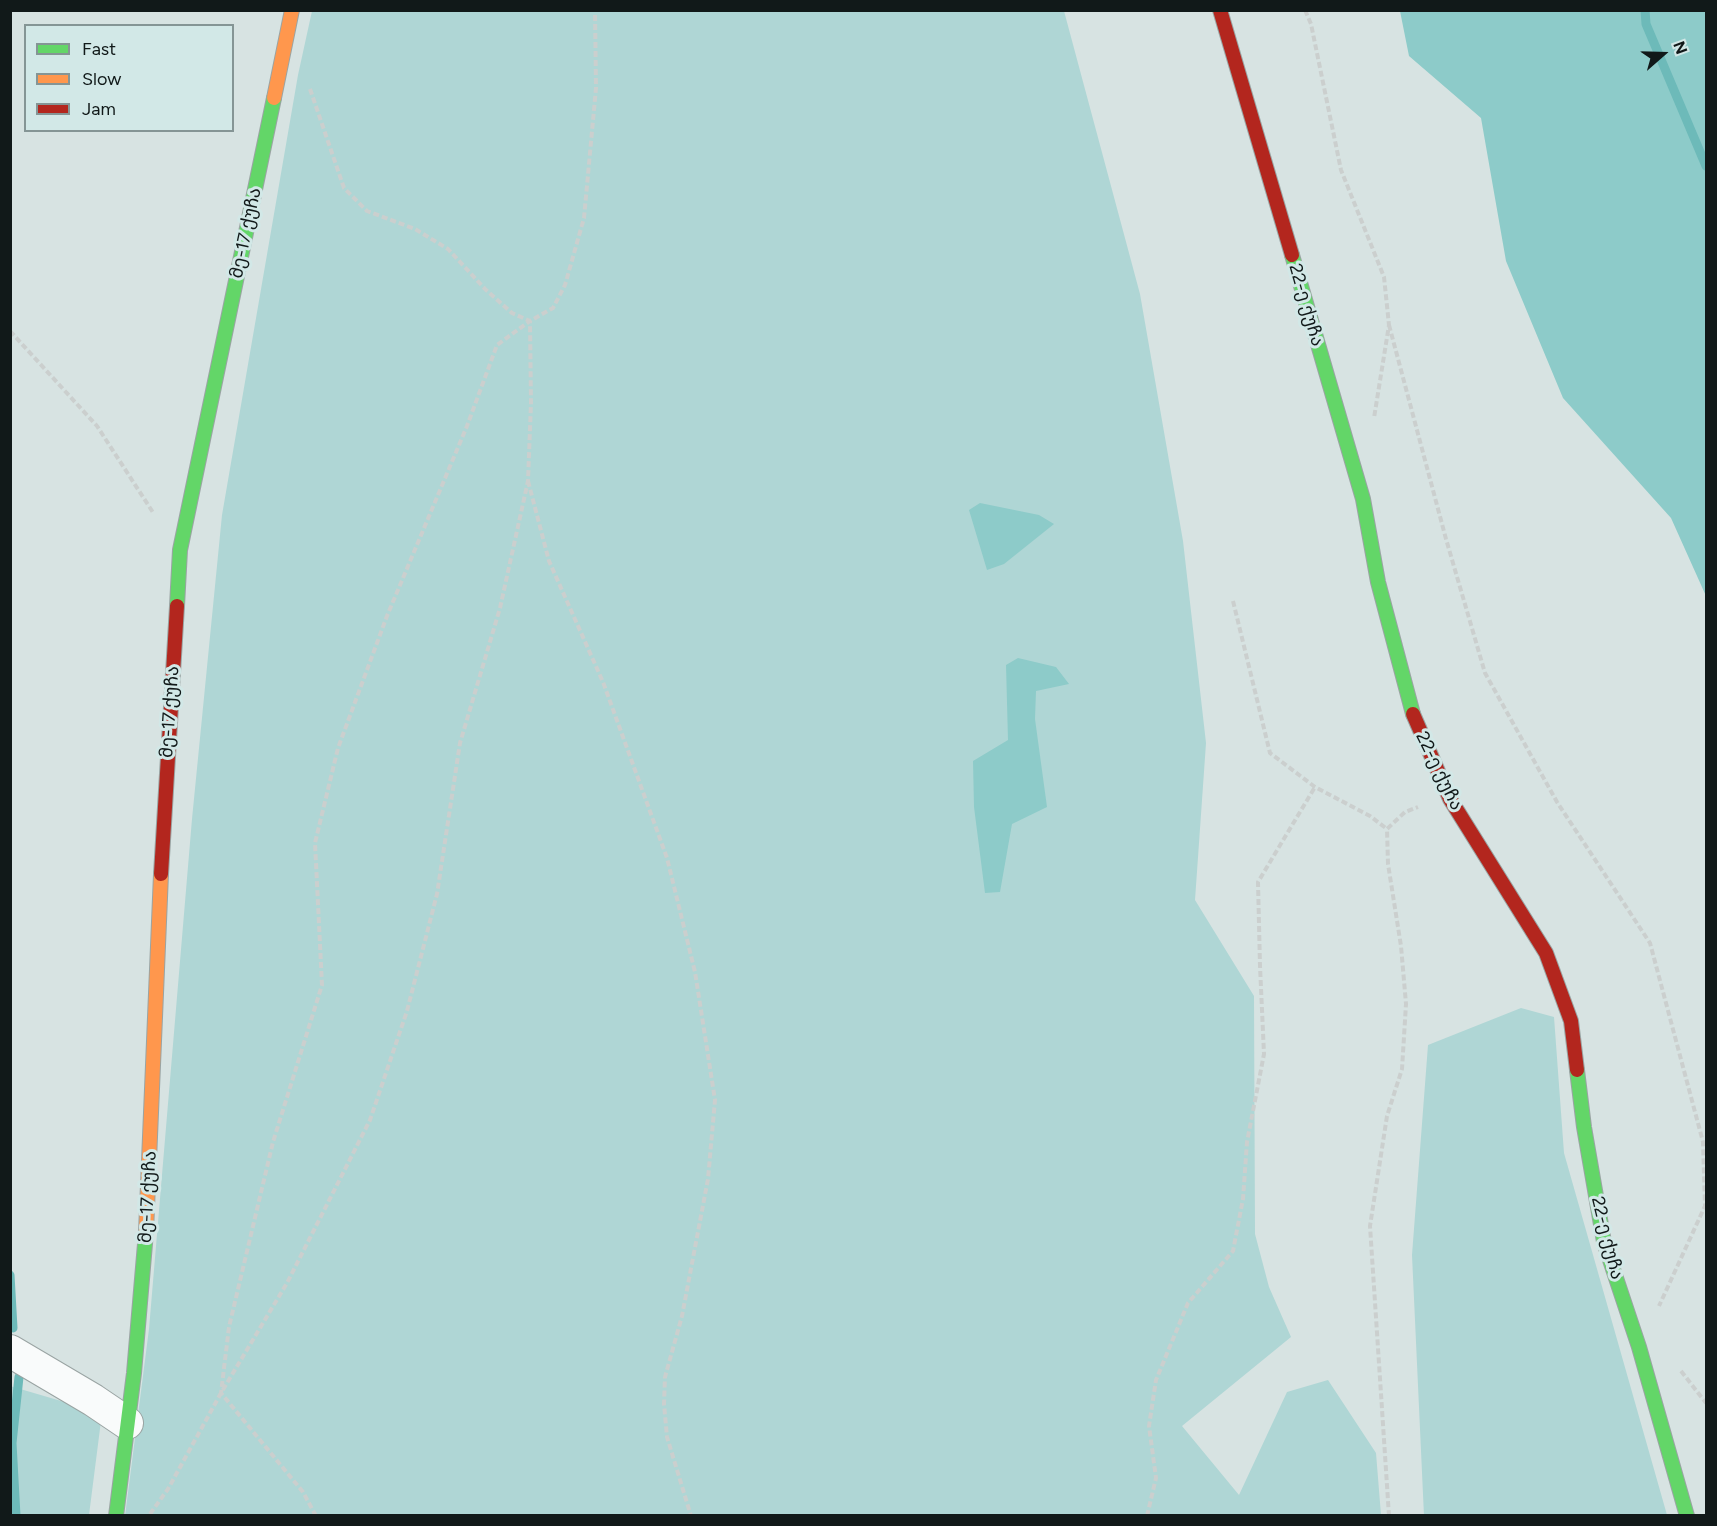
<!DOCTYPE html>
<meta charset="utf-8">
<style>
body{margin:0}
#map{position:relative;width:1717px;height:1526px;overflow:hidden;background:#d7e3e2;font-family:Figtree,sans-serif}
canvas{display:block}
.frame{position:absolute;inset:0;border:12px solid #111919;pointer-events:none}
.legend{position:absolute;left:24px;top:24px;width:210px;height:108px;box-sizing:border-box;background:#d2e8e7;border:2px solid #859595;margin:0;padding:8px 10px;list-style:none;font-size:18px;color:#111919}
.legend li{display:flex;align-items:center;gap:12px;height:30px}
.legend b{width:30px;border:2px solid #859595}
.north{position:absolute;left:1633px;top:24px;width:60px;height:60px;-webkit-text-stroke:4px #d2e8e7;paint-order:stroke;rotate:70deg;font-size:16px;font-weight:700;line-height:24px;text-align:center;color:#111919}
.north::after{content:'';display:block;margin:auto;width:21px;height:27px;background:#111919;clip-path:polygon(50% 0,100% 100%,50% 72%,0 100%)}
</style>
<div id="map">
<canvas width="1717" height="1526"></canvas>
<div class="frame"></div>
<ul class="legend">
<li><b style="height:8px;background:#63d668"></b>Fast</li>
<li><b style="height:8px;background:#ff974d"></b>Slow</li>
<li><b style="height:8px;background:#b3261e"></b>Jam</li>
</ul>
<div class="north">N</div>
</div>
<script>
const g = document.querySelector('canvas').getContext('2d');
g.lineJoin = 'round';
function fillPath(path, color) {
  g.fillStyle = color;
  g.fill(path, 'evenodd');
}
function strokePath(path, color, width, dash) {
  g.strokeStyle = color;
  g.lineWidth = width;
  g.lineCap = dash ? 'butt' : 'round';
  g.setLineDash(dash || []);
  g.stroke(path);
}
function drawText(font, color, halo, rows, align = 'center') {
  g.font = font + ' Figtree,"Noto Sans Georgian",sans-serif';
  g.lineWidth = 6;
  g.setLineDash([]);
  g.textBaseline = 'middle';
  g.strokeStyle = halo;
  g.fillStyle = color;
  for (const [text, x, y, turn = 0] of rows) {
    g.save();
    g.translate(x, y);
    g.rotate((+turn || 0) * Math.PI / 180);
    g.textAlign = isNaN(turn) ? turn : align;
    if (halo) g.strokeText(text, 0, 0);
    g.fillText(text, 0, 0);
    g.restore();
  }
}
fillPath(new Path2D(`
 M312,11H1064L1140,294L1183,541L1206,743L1195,900L1254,996L1255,1234L1269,1287L1291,1337L1182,1426L1239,1495L1287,1392L1328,1380L1376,1453L1381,1515L125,1516L149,1329L192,819L222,515L298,75Z
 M1521,1008L1554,1017L1564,1153L1667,1515L1424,1516L1412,1255L1428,1045Z
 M10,1386L102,1413L89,1515H11Z`), '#afd6d5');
fillPath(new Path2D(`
 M1400,11H1706V596L1671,518L1563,398L1506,261L1481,118L1409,56Z
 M980,503L1039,515L1054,524L1004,564L987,570L969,510Z
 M1018,658L1056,667L1069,684L1036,691L1035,719L1047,807L1012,824L1000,892L985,893L974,807L973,761L1008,740L1006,665Z`), '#8dcbc9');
strokePath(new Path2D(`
 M1645,10L1646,24L1706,166
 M10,1275L13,1328
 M16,1516L12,1443L19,1377`), '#6dbab9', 9);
const street = new Path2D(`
 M10,1351L93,1400L127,1423`);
const fast = new Path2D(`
 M1292,255L1363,499L1378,582L1413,714
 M177,606L180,550L274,98
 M1577,1070L1584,1127L1604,1242L1639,1347L1687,1516
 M116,1516L134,1373L146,1232`);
const slow = new Path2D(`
 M274,98L292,10
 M146,1232L161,874`);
const jam = new Path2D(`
 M1220,10L1292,255
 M1413,714L1450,799L1546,953L1571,1021L1577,1070
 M161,874L177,606`);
strokePath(street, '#9aa4a3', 34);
strokePath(fast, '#9aa4a3', 16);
strokePath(slow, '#9aa4a3', 16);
strokePath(jam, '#9aa4a3', 16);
strokePath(new Path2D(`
 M1305,10L1311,24L1341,170L1384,277L1389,325L1374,418
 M310,89L344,188L367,211L415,229L448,249L486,290L512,313L530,321L553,308L565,285L584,218L596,88L595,10
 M1389,325L1446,539L1485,673L1557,802L1650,943L1703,1142L1705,1206L1659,1306
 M10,331L97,426L154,514
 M528,481L549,561L603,682L667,858L695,972L715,1100L708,1179L682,1316L665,1377L664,1404L667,1437L691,1516
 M1233,601L1270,753L1315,787L1370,816L1387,829
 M1681,1371L1706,1403
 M150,1514L168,1489L221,1393L287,1283L370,1120L407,1011L437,894L460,743L500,608L528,481L531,403L530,322
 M316,1516L303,1492L221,1393L229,1327L273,1142L322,985L315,843L338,748L387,616L467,426L497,345L530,321
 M1147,1516L1156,1478L1149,1426L1156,1380L1188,1303L1233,1251L1243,1199L1247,1142L1264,1054L1260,966L1258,882L1315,787
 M1389,1516L1370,1226L1387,1116L1402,1069L1406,1004L1401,946L1388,864L1387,829L1405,812L1418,807`), '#cbcfce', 4, [6, 3]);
strokePath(street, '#f9fbfb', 32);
strokePath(fast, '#63d668', 14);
strokePath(slow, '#ff974d', 14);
strokePath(jam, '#b3261e', 14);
drawText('18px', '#111919', '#d2e8e7', [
 ["მე-17 ქუჩა",246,233,-78],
 ["22-ე ქუჩა",1306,305,74],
 ["მე-17 ქუჩა",170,712,-86],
 ["22-ე ქუჩა",1439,771,64],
 ["მე-17 ქუჩა",148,1197,-87],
 ["22-ე ქუჩა",1607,1238,76]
]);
</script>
